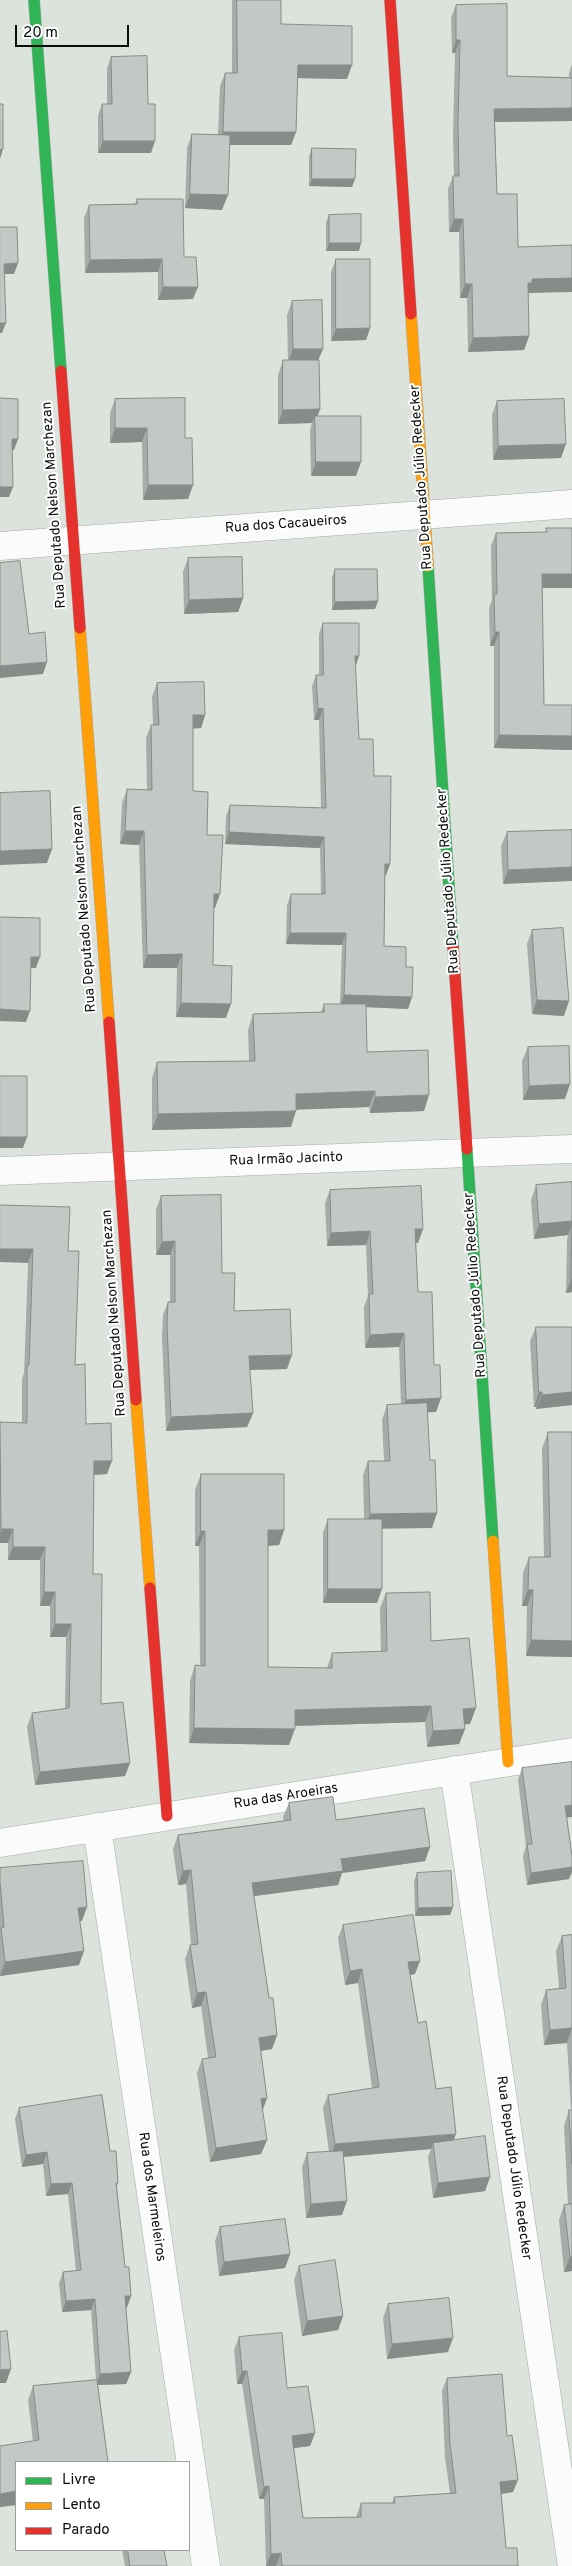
<!DOCTYPE html>
<meta charset="utf-8">
<style>
body{margin:0}
#map{position:relative;width:572px;height:2566px;overflow:hidden;background:#dce2dc;font-family:Overpass,sans-serif}
canvas{display:block}
.legend{position:absolute;left:15px;top:2461px;width:175px;height:90px;box-sizing:border-box;background:#fff;border:1px solid #9d9f9d;margin:0;padding:6px 9px;list-style:none;font-size:15px;color:#0a0e0a}
.legend li{display:flex;align-items:center;gap:10px;height:25px}
.legend b{width:25px;border:1px solid #9d9f9d}
.scale{position:absolute;left:15px;top:25px;width:114px;height:22px;box-sizing:border-box;border:2px solid #0a0e0a;border-top:0;padding-left:6px;font-size:15px;line-height:18px;white-space:nowrap;color:#0a0e0a;-webkit-text-stroke:4px #fff;paint-order:stroke}
</style>
<div id="map">
<canvas width="572" height="2566"></canvas>
<ul class="legend">
<li><b style="height:6px;background:#30b455"></b>Livre</li>
<li><b style="height:6px;background:#ff9f0a"></b>Lento</li>
<li><b style="height:6px;background:#e5322d"></b>Parado</li>
</ul>
<div class="scale">20 m</div>
</div>
<script>
const g = document.querySelector('canvas').getContext('2d');
g.lineJoin = 'round';
function strokePath(path, color, width, dash) {
  g.strokeStyle = color;
  g.lineWidth = width;
  g.lineCap = dash ? 'butt' : 'round';
  g.setLineDash(dash || []);
  g.stroke(path);
}
function fillPath(path, color) {
  g.fillStyle = color;
  g.fill(path, 'evenodd');
}
function drawText(font, color, halo, rows, align = 'center') {
  g.font = font + ' Overpass,sans-serif';
  g.lineWidth = 4;
  g.setLineDash([]);
  g.textBaseline = 'middle';
  g.strokeStyle = halo;
  g.fillStyle = color;
  for (const [text, x, y, turn = 0] of rows) {
    g.save();
    g.translate(x, y);
    g.rotate((+turn || 0) * Math.PI / 180);
    g.textAlign = isNaN(turn) ? turn : align;
    if (halo) g.strokeText(text, 0, 0);
    g.fillText(text, 0, 0);
    g.restore();
  }
}
const street = new Path2D(`
 M0,546L572,504
 M0,1171L572,1149
 M454,1770L572,2566
 M97,1827L206,2566
 M0,1843L572,1752`);
const fast = new Path2D(`
 M34,0L61,371
 M428,566L453,947
 M467,1149L493,1541`);
const slow = new Path2D(`
 M411,314L428,566
 M80,628L109,1022
 M136,1400L150,1588
 M493,1541L508,1762`);
const jam = new Path2D(`
 M390,0L411,314
 M61,371L80,628
 M453,947L467,1149
 M109,1022L136,1400
 M150,1588L167,1816`);
strokePath(street, '#a7aba7', 29);
strokePath(fast, '#a7aba7', 12);
strokePath(slow, '#a7aba7', 12);
strokePath(jam, '#a7aba7', 12);
strokePath(street, '#fafbfa', 28);
strokePath(fast, '#30b455', 11);
strokePath(slow, '#ff9f0a', 11);
strokePath(jam, '#e5322d', 11);
fillPath(new Path2D(`
 M232,0H281V24L352,65L347,79L297,78L296,132L291,145H229L222,210L185,208L187,148L192,134L218,135L220,86L225,73H232Z
 M456,5L507,76L569,77V73L572,64V121L495,122L497,194L518,247L528,293L529,336L524,350L468,352L467,298H460L459,232H449L448,189L453,176H454L453,136L455,53H452L451,18Z
 M111,57L148,104L151,153H98V116L102,104H107V68Z
 M312,148L352,187L309,186V156Z
 M137,199L184,257L193,299L158,300V272L85,273L84,218L89,205L135,204Z
 M329,215L359,251H326V222Z
 M336,259L370,328L366,340L331,341V272Z
 M292,301L319,360L320,409L318,416L356,476H311L310,430L312,423L278,424V375L283,360H288L287,315Z
 M115,399L185,438L193,485L188,499L143,500L142,442L110,443V413Z
 M497,401L561,458L493,460L492,415Z
 M546,528L542,588L544,705H572V750L494,748V646H490L489,608L492,600L491,546L496,533L545,532Z
 M188,558L243,598L238,612L184,614L183,572Z
 M335,569L378,601L375,609L332,610V577Z
 M323,623L355,666L359,739L374,776L390,864L386,875H385L384,946L406,967L412,997L408,1009L366,1007L367,1052L424,1111L370,1113L369,1107L296,1109L291,1127L152,1130V1078L157,1062L249,1061L248,1030L253,1014L321,1012L324,1004H340L342,945L286,944L287,905L291,894H321L320,848L225,844L226,816L230,805L321,808L319,720H314L312,686L316,675H319V634Z
 M157,683L205,715L201,728H193V791L207,835L215,908H214L213,965L226,1018L176,1017L177,968H143L139,845L120,844L122,803L127,789L147,790L146,738L151,725H153L152,697Z
 M572,830L503,884L501,846L507,832Z
 M532,930L564,1016L532,1014L527,944Z
 M528,1047L565,1099L523,1100L522,1061Z
 M572,1182V1292L566,1293L567,1240L568,1235L534,1239L531,1200L536,1185Z
 M330,1190L418,1243H416L418,1292L441,1398L436,1412H427L432,1528H382L377,1603H323V1533L328,1519H364L363,1475L368,1461H384L382,1420L387,1405H401L399,1347L365,1348L364,1307L368,1296L366,1245L327,1246L325,1203Z
 M161,1196L222,1273L234,1311L287,1369L250,1370L253,1413L247,1427L166,1431L162,1338L163,1315L168,1302H170V1255H156V1210Z
 M0,1205L68,1251L75,1365L86,1424L107,1474L94,1475L93,1574L101,1704L125,1776L35,1785L27,1727L32,1713L65,1709L66,1637H50V1606H40V1560H8V1543H0V1422L22,1423V1379L24,1373L28,1263Z
 M536,1327H572V1405L536,1409V1407H534L530,1341Z
 M548,1432L572,1657L526,1656L527,1606H522L523,1573L529,1557H544L542,1448Z
 M201,1474L284,1530L279,1545L268,1546V1667L327,1668L332,1653L381,1652L380,1608L386,1593L431,1641L470,1724H464L465,1729L459,1744L427,1747L425,1722L295,1726L289,1745L189,1743L190,1681L195,1665H200L199,1546H195V1490Z
 M522,1768L567,1817L572,1856V1872L569,1879L527,1885L523,1856L526,1846L518,1780Z
 M289,1803L336,1820L430,1847L425,1861L342,1873L338,1885L254,1896L269,1998L277,2035L272,2049L261,2051L267,2098L262,2111L267,2140L261,2154L210,2162L197,2073L202,2059L208,2058L201,2006L192,2008L185,1959L190,1945H191L186,1884L178,1885L173,1849L178,1835L284,1821L283,1817Z
 M0,1868L82,1921H80L79,1965L0,1976Z
 M417,1873L453,1907L450,1915L415,1916L414,1881Z
 M343,1925L415,1974L410,1975L418,2023L436,2089L453,2140L490,2177L485,2191L433,2198L428,2157L431,2149L344,2157L342,2215L306,2218L302,2167L307,2153L329,2152L323,2108L328,2095L372,2088L358,1983L345,1985L338,1938Z
 M572,1935V2271L564,2272L559,2220L564,2205H568L564,2126L569,2110H571L567,2043L544,2045L541,2005L546,1990L559,1988L556,1951L562,1936Z
 M102,2095L110,2151H116L118,2183L117,2187L125,2267H129L131,2296L127,2307L126,2308L131,2372L126,2384L98,2385L108,2462H16V2505L0,2507V2446L33,2441L28,2400L33,2386L96,2380L91,2310L62,2312L59,2283L63,2272L76,2271L68,2194L46,2196L43,2164L22,2167L15,2119L19,2108Z
 M220,2227L290,2254L285,2268L219,2276L215,2241Z
 M299,2266L343,2316L338,2330L302,2336L294,2280Z
 M388,2304L448,2352L387,2359L383,2318Z
 M239,2337L287,2388L315,2433L310,2446L294,2448L303,2518L356,2517L361,2503H392L394,2497L450,2493L445,2457L442,2391L447,2378L507,2436L513,2492L501,2494L506,2548L518,2566H266L264,2499H259L242,2384H237L234,2350Z
 M122,2550H164L167,2566H125Z`), '#a7aca8');
fillPath(new Path2D(`
 M456,40H460L455,53H452Z
 M298,65H352L347,79L293,78Z
 M572,108V121L490,122L494,109Z
 M223,132H296L291,145H218Z
 M103,141H155L151,153H98Z
 M3,149L0,159V150Z
 M312,179H355L352,187L309,186Z
 M190,194L228,195L222,210L185,208Z
 M454,219H463L459,232H449Z
 M329,243H361L359,251H326Z
 M162,259L158,272L85,273L90,260Z
 M18,263L14,274H0L4,264Z
 M572,278V292L528,293V283L532,279Z
 M465,284H472L467,298H460Z
 M163,287H198L193,299L158,300Z
 M0,323H6L2,333H0Z
 M370,328L366,340L331,341L336,329Z
 M529,336L524,350L468,352L473,338Z
 M293,349H323L317,363H288Z
 M320,409L315,422V416L312,423L278,424L283,410Z
 M115,428H147L142,442L110,443Z
 M12,439H18L14,450H8Z
 M566,444L561,458L493,460L498,446Z
 M316,462H361L356,476H311Z
 M148,485H193L188,499L143,500Z
 M0,487H13L9,497H0Z
 M542,574H572V588H537Z
 M243,598L238,612L184,614L189,600Z
 M378,601L375,609L332,610L335,602Z
 M495,632H499L494,646H490Z
 M355,656H359L355,668Z
 M47,662L43,674L0,678V666Z
 M323,708L319,720H314L318,709Z
 M193,715H205L201,728L188,729Z
 M499,735L572,736V750L494,748Z
 M125,831H144L139,845L120,844Z
 M229,832L324,837L320,848L225,844Z
 M52,849L47,863L0,865V851Z
 M385,864H390L386,875H381Z
 M572,867V881L503,884L508,870Z
 M214,894H220L215,908H209Z
 M290,933H346L342,945L286,944Z
 M182,954L177,968H143L147,955Z
 M31,957H40L36,968H27Z
 M344,995L412,997L408,1009L340,1006Z
 M537,1000L569,1001L564,1016L532,1014Z
 M181,1003L231,1004L226,1018L176,1017Z
 M0,1009L30,1011L26,1022L0,1021Z
 M570,1084L565,1099L523,1100L529,1086Z
 M375,1091L369,1107L290,1110L296,1094Z
 M429,1095L424,1111L370,1113L375,1097Z
 M296,1111L291,1127L152,1130L158,1114Z
 M0,1137H27L23,1148H0Z
 M572,1221V1235V1226L568,1235L534,1239L539,1224Z
 M415,1229H423L418,1243H410Z
 M370,1231L366,1245L327,1246L331,1233Z
 M175,1241L170,1255H156L162,1242Z
 M0,1249H33L28,1263L0,1262Z
 M571,1279H572V1292L566,1293Z
 M404,1333L399,1347L365,1348L370,1335Z
 M292,1355L287,1369L244,1370L249,1356Z
 M539,1392H542L536,1407H534Z
 M572,1392V1405L536,1409L542,1395Z
 M441,1398L436,1412L401,1413L406,1400Z
 M253,1413L247,1427L166,1431L171,1417Z
 M94,1461H112L107,1474L89,1475Z
 M437,1513L432,1528L364,1529L370,1514Z
 M1,1529H13L8,1543H0V1533Z
 M268,1530H284L279,1545L263,1546Z
 M201,1531H205L199,1546H195Z
 M13,1547H45L40,1560H8Z
 M328,1589H382L377,1603H323Z
 M528,1590H533L527,1606H522Z
 M44,1592H55L50,1606H40Z
 M55,1624H71L66,1637H50Z
 M531,1640L572,1641V1657L526,1656Z
 M431,1706L425,1722L289,1726L295,1710Z
 M476,1708L470,1724L457,1725L463,1709Z
 M194,1728L295,1729L289,1745L189,1743Z
 M465,1729L459,1744L427,1747L433,1731Z
 M130,1763L125,1776L35,1785L40,1772Z
 M572,1805V1817L561,1818L565,1806Z
 M430,1847L425,1861L342,1873L338,1885L247,1897L252,1883L341,1859Z
 M572,1867V1872L569,1879L527,1885L531,1873Z
 M191,1870L186,1884L178,1885L183,1871Z
 M87,1907L82,1921L73,1922L78,1908Z
 M453,1907L450,1915L415,1916L418,1908Z
 M84,1951L79,1965L0,1976L5,1962Z
 M420,1961L415,1974L403,1976L408,1962Z
 M362,1969L358,1983L345,1985L350,1971Z
 M206,1992L201,2006L192,2008L197,1993Z
 M572,2028L567,2043L544,2045L550,2030Z
 M277,2035L272,2049L254,2052L259,2038Z
 M267,2098L262,2112L261,2099Z
 M456,2134L451,2147L433,2143L431,2149L330,2158L335,2144Z
 M267,2140L261,2154L210,2162L216,2148Z
 M47,2152L43,2164L22,2167L26,2155Z
 M490,2177L485,2191L433,2198L438,2183Z
 M72,2183L68,2194L46,2196L51,2184Z
 M347,2201L342,2215L306,2218L311,2204Z
 M290,2254L285,2268L219,2276L224,2262Z
 M570,2257H572V2271L564,2272Z
 M125,2296H131L127,2307L121,2308Z
 M95,2299L91,2310L62,2312L66,2301Z
 M343,2316L338,2330L302,2336L307,2321Z
 M453,2338L448,2352L387,2359L392,2344Z
 M11,2369L6,2383H0V2370Z
 M242,2371H247L242,2384H237Z
 M131,2372L126,2384L96,2385L100,2374Z
 M315,2433L310,2446L287,2449L292,2436Z
 M518,2480L513,2492L495,2495L500,2482Z
 M269,2486L264,2499H259L264,2487Z
 M16,2491V2505L0,2507V2494Z
 M281,2553L276,2566H266L271,2554Z`), '#888c88');
const building = new Path2D(`
 M237,0H281V24L352,26V65H298L296,132H223L225,73H237Z
 M507,4V76L572,78V108L494,109L497,194H517L518,247L572,245V278L532,279V283H528L529,336L473,338L472,284H465L463,219H454L453,176H459L458,122L460,40H456V5Z
 M147,56L148,104H155V141H103L102,104H112L111,57Z
 M0,104H3V149L0,150Z
 M192,134L230,135L228,195L190,194Z
 M312,148L356,149L355,179H312Z
 M137,199H183L184,257H196L198,287H163L162,259L90,260L89,205L137,204Z
 M361,214V243H329V215Z
 M0,227H17L18,263L4,264L6,323H0Z
 M336,259H370V328L336,329Z
 M322,300L323,349H293L292,301Z
 M283,360H319L320,409L283,410Z
 M0,398L18,399V439H12L13,487H0Z
 M185,398V438H192L193,485H148L147,428H115V399Z
 M564,399L566,444L498,446L497,401Z
 M315,416H361V462H316Z
 M546,528H572V574H542L544,705H572V736L499,735V632H495L494,594H497L496,533L547,532Z
 M242,557L243,598L189,600L188,558Z
 M20,561L29,634L45,632L47,662L0,666V563Z
 M335,569H377L378,601L335,602Z
 M323,623H359V656H355L359,739H373L374,776H391L390,864H385L384,946L406,947V967H413L412,997L344,995L346,933H290L291,894H325L324,837L229,832L230,805L326,808L323,708L318,709L316,675H323Z
 M204,682L205,715H193V791L208,792L207,835H223L220,894H214L213,965L232,966L231,1004L181,1003L182,954L147,955L144,831H125L127,789L152,790L151,725H159L157,683Z
 M50,791L52,849L0,851V793Z
 M572,830V867L508,870L507,832Z
 M0,917L40,918V957H31L30,1011L0,1009Z
 M563,928L569,1001L537,1000L532,930Z
 M324,1004H366L367,1052L428,1050L429,1095L375,1097V1091L296,1094V1111L158,1114L157,1062L255,1061L253,1014L324,1012Z
 M569,1046L570,1084L529,1086L528,1047Z
 M0,1076H27V1137H0Z
 M572,1182V1221L539,1224L536,1185Z
 M421,1186L423,1229H415L418,1292H432L434,1365H440L441,1398L406,1400L404,1333L370,1335L369,1294H373L370,1231L331,1233L330,1190Z
 M221,1195L222,1273H235L234,1311L290,1309L292,1355L249,1356L253,1413L171,1417L167,1325L168,1302H175V1241L162,1242L161,1196Z
 M0,1205L70,1207L68,1251H79L75,1365L85,1364L86,1424L111,1423L112,1461H94L93,1574H102L101,1704L123,1702L130,1763L40,1772L32,1713L69,1708L71,1624H55V1592H44L45,1547H13V1529H1L0,1422L27,1423V1365H29L33,1249H0Z
 M572,1226V1279H571Z
 M536,1327H572V1392L542,1395V1392H539Z
 M427,1403L430,1460H435L437,1513L370,1514L368,1461H390L387,1405Z
 M548,1432H572V1641L531,1640L533,1590H528L529,1557H550Z
 M201,1474H284V1530H268V1667L332,1668V1653L387,1651L386,1593L430,1592L431,1641L469,1638L476,1708L463,1709L465,1729L433,1731L431,1706L295,1710V1729L194,1728L195,1665L205,1666V1531H201Z
 M328,1519H382V1589H328Z
 M572,1762V1805L565,1806L572,1856V1867L531,1873L527,1844H532L522,1768Z
 M333,1797L336,1820L424,1808L430,1847L341,1859L343,1871L252,1883L269,1998H273L277,2035L259,2038L267,2098L261,2099L267,2140L216,2148L202,2059L216,2057L206,1992L197,1993L190,1945L198,1944L191,1870L183,1871L178,1835L291,1820L289,1803Z
 M83,1861L87,1907L78,1908L84,1951L5,1962L1,1928L4,1927L0,1882V1868Z
 M451,1871L453,1907L418,1908L417,1873Z
 M413,1915L420,1961L408,1962L418,2023L426,2021L436,2089L451,2087L456,2134L335,2144L328,2095L379,2087L362,1969L350,1971L343,1925Z
 M572,1935V2028L550,2030L546,1990L566,1988L562,1936Z
 M102,2095L110,2151H116L118,2183H116L125,2267H129L131,2296H125L131,2372L100,2374L95,2299L66,2301L63,2272L81,2270L72,2183L51,2184L47,2152L26,2155L19,2108Z
 M569,2110H572V2164Z
 M485,2136L490,2177L438,2183L433,2143Z
 M343,2151L347,2201L311,2204L307,2153Z
 M572,2204V2257H570L564,2205Z
 M285,2219L290,2254L224,2262L220,2227Z
 M335,2260L343,2316L307,2321L299,2266Z
 M449,2298L453,2338L392,2344L388,2304Z
 M7,2331L11,2369L0,2370V2332Z
 M282,2333L287,2388L308,2386L315,2433L292,2436L303,2518L361,2517V2503H395L394,2497L456,2493L450,2444L447,2378L502,2374L507,2436L512,2435L518,2480L500,2482L506,2548H517L518,2566H282L281,2553L271,2554L269,2486L264,2487L247,2371H242L239,2337Z
 M97,2380L108,2462H16V2491L0,2494V2446L39,2440L33,2386Z
 M128,2550H164L167,2566H130Z`);
fillPath(building, '#c2c8c3');
strokePath(building, '#888c88', 1);
drawText('14px', '#0a0e0a', '#fff', [
 ["Rua Deputado Júlio Redecker",422,477,-94],
 ["Rua Deputado Nelson Marchezan",55,505,-94],
 ["Rua dos Cacaueiros",286,525,-4],
 ["Rua Deputado Júlio Redecker",449,881,-94],
 ["Rua Deputado Nelson Marchezan",85,909,-94],
 ["Rua Irmão Jacinto",286,1160,-2],
 ["Rua Deputado Júlio Redecker",476,1285,-94],
 ["Rua Deputado Nelson Marchezan",115,1313,-94],
 ["Rua das Aroeiras",286,1797,-9],
 ["Rua Deputado Júlio Redecker",513,2168,82],
 ["Rua dos Marmeleiros",151,2197,82]
]);
</script>
